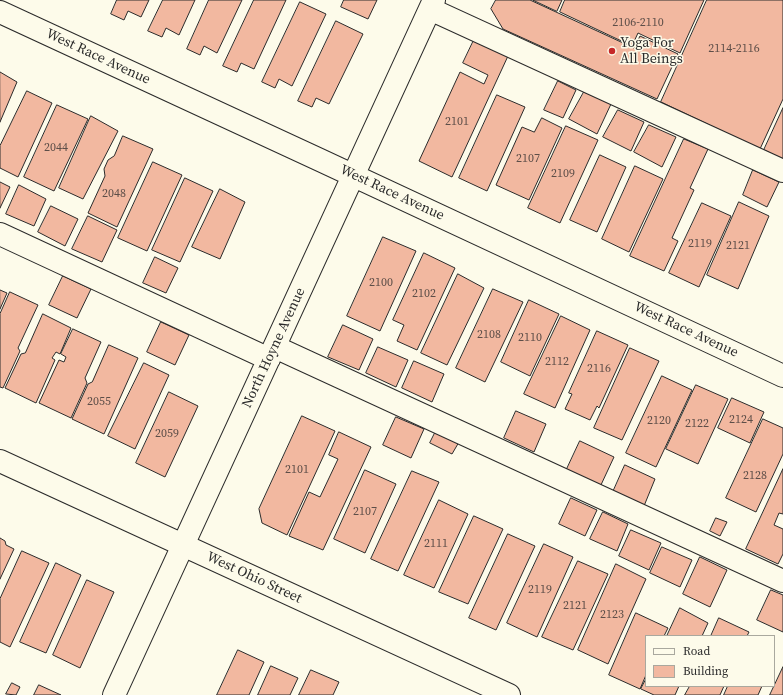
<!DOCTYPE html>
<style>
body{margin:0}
#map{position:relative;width:783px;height:695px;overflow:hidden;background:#fdfbea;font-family:"Source Serif 4",serif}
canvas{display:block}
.legend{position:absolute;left:645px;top:635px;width:130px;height:52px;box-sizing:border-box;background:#fdfbea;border:1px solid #a9a89e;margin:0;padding:5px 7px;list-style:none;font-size:12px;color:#2b2b2b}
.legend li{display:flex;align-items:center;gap:8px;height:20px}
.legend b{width:20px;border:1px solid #a9a89e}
</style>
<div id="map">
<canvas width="783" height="695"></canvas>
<ul class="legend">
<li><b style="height:5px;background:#fdfbea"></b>Road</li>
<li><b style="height:11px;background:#f2b8a0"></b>Building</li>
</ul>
</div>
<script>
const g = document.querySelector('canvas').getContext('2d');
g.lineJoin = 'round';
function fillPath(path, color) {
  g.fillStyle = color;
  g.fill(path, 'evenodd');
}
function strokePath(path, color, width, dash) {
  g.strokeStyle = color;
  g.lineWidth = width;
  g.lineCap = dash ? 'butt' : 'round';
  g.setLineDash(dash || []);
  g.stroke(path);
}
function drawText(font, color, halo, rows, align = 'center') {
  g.font = font + ' "Source Serif 4",serif';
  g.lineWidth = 3;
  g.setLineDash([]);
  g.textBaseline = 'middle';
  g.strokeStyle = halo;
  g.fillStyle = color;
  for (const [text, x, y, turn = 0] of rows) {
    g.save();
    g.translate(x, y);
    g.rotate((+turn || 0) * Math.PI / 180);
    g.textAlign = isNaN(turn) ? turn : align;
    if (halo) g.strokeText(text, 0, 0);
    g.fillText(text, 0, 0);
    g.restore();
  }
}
const building = new Path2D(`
 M117,0H149L141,17L128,11L124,20L111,14Z
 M163,0H195L179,35L166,28L162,37L148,31Z
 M209,0H242L217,53L204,46L200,55L187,49Z
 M254,0H286L254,69L241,63L237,72L223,66Z
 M344,0H377L368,19L341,7Z
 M496,0H530L634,48L640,36L678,54L657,99L503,29L491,9Z
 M533,0H562L557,11Z
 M565,0H704L680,53L638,33L632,46L560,12Z
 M707,0H783V99L760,149L661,102Z
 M300,2L326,14L292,86L279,79L275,88L262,82Z
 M336,21L363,34L329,104L316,98L312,107L298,101Z
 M474,40L508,56L452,177L419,161L460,72L484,84L488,75L463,63Z
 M0,72L17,82L0,122Z
 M558,81L576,90L563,118L544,110Z
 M27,91L52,103L18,177L0,168V146Z
 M584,92L611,104L597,134L569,119Z
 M497,95L525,107L487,191L459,178Z
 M57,105L88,119L54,191L24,177Z
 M783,108V159L764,150Z
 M618,110L644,122L631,151L603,137Z
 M91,116L118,131L83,199L59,188Z
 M542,118L562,128L529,200L496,185L522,127L534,132Z
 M649,125L676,137L662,167L634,152Z
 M566,126L598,140L560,223L528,208Z
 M123,136L153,149L117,227L88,213L105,176L104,169L108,160L114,156Z
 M684,139L708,149L690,188L694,190L672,238L678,241L664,271L630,256Z
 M600,155L626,167L597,232L570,220Z
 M153,162L182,175L147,251L118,238Z
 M635,166L663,179L629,252L602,239Z
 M753,170L779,182L767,207L743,195Z
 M185,178L213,191L180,262L152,250Z
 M0,182L10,187L0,208Z
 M19,185L46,199L34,226L6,214Z
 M220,189L245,202L220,259L192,247Z
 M739,202L769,216L738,289L707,275Z
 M702,203L731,216L699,287L669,273Z
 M51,206L78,219L65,246L38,232Z
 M88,216L117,230L102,262L72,249Z
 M383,237L416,251L380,331L347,316Z
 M424,253L455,268L417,350L397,341L404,325L393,320Z
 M155,257L178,268L166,293L143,283Z
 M458,274L484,288L447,365L421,353Z
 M63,276L91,289L77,318L49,305Z
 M493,289L523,302L485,382L456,368Z
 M0,290L7,293L0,309Z
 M10,292L38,305L18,348L20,351L3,388L0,387V314Z
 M529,300L559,314L530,376L501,362Z
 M43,314L71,328L60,354L56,352L52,358L55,360L36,403L5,388L21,354L25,353Z
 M561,316L590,330L555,408L524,394Z
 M161,322L189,335L175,365L147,352Z
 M343,325L373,339L359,370L328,357Z
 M73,329L101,342L85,378L87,383L71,418L39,403L59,360L64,362L66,357L61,354Z
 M597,331L628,345L599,408L597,406L590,420L565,409L572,394L569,393Z
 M109,345L138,358L104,434L72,419L88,384L92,382Z
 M378,347L408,360L396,387L366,373Z
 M630,348L659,361L622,440L594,428Z
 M414,361L444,374L432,402L402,388Z
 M144,363L169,375L135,449L108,436Z
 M662,376L692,390L656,467L626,453Z
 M696,385L728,399L698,464L666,449Z
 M169,392L198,406L165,477L136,463Z
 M732,398L764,412L750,443L718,428Z
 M516,411L546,424L534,452L504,438Z
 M302,416L335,431L287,535L262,523L259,509Z
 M396,417L424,429L411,458L383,445Z
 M763,419L783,428V454L756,512L726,498Z
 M436,431L459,442L452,454L430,443Z
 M339,432L371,447L323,550L289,536L309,492L320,497L338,459L329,455Z
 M580,441L614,457L600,487L566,471Z
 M625,465L655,479L644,506L613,492Z
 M783,469V514L779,513L774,525L783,529V554L778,564L746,549Z
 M365,470L396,484L365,553L334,539Z
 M412,471L439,482L398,571L371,559Z
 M571,498L597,510L585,536L559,524Z
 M439,500L468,514L434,588L404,575Z
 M603,512L628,524L617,551L590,539Z
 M474,516L503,529L468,604L439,592Z
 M716,518L727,522L720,536L710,531Z
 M631,530L661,543L649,570L619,556Z
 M508,534L535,546L496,630L469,618Z
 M0,538L5,541L6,545L14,549L0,579Z
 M544,544L573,557L537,637L507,623Z
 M662,547L692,560L680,587L650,573Z
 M22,551L49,563L10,647L0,642V599Z
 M700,557L727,570L710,607L683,594Z
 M578,561L608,574L573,650L542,637Z
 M56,563L81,575L46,653L20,642Z
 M616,564L646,579L608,664L578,650Z
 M87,580L114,592L80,668L53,655Z
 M771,590L783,595V632L757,620Z
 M680,608L708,623L702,636H667Z
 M636,613L668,628L664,636H646V675L640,689L609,675Z
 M719,618L749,632L747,636H711Z
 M238,650L264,662L249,695H217Z
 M271,666L298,678L290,695H258Z
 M783,667V695H770Z
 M311,670L339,682L333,695H299Z
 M646,679V686H679L675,695H654L641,689Z
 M12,683L20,687L16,695L6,694Z
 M39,685L61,695H34Z
 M690,686H724L720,695H685Z
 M728,686H762L758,695H724Z`);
fillPath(building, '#f2b8a0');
strokePath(building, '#2b2b2b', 1);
const minor = new Path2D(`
 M430,9L783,171
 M0,12L320,160L783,376
 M0,234L269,359
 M275,347L783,581
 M0,461L509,695
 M114,695L434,0`);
strokePath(minor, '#2b2b2b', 24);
strokePath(minor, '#fdfbea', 22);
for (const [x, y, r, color] of [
 [612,51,4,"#c62828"]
]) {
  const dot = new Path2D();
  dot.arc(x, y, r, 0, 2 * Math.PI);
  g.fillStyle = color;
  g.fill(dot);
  strokePath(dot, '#fdfbea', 1.5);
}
drawText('12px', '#5d4e48', null, [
 ["2106-2110",638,23],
 ["2114-2116",734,49],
 ["2101",457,122],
 ["2044",56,148],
 ["2107",528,159],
 ["2109",563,174],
 ["2048",114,194],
 ["2119",700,244],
 ["2121",738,246],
 ["2100",381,283],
 ["2102",424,294],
 ["2108",489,335],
 ["2110",530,338],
 ["2112",557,362],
 ["2116",599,369],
 ["2055",99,402],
 ["2124",741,420],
 ["2120",659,421],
 ["2122",697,424],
 ["2059",167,434],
 ["2101",297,470],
 ["2128",755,476],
 ["2107",365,512],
 ["2111",436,544],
 ["2119",540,590],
 ["2121",575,606],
 ["2123",612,615]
]);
drawText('14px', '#2b2b2b', '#fdfbea', [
 ["Yoga For",620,43],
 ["All Beings",620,59]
], 'left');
drawText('14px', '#2b2b2b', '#fdfbea', [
 ["West Race Avenue",98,57,25],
 ["West Race Avenue",392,193,25],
 ["West Race Avenue",686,330,25],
 ["North Hoyne Avenue",274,348,-65],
 ["West Ohio Street",254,578,25]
]);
</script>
